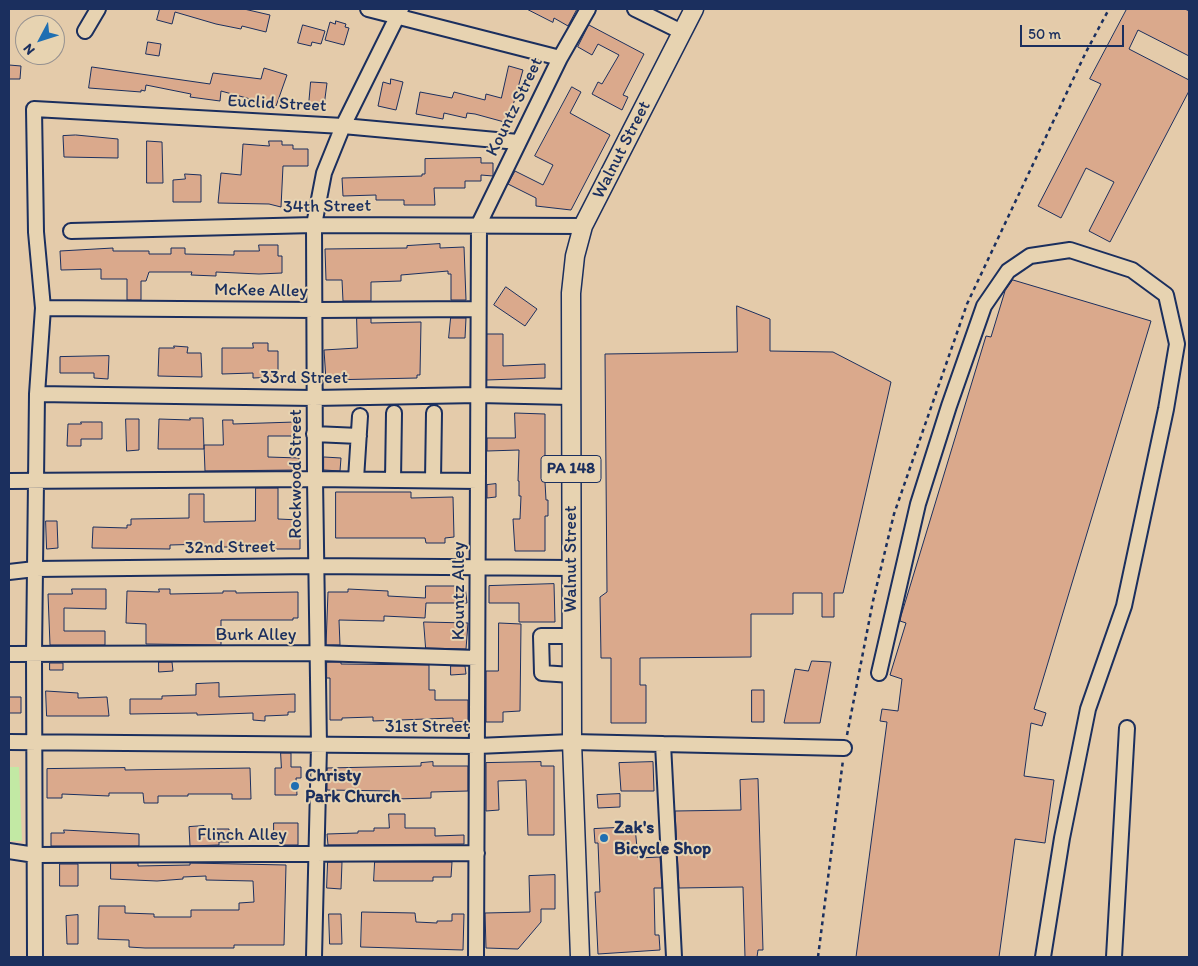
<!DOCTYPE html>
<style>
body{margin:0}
#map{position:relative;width:1198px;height:966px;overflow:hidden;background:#e4cbaa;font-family:Itim,sans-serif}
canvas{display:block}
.frame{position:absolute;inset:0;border:10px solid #1b2f5e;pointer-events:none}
.north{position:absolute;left:15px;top:15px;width:50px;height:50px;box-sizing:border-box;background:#e7d3b1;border:1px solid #959190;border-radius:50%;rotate:230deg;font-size:14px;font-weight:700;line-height:20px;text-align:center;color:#1b2f5e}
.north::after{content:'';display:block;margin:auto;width:18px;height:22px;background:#1f6fb2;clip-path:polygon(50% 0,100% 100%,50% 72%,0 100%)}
.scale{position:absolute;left:1020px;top:25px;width:104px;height:22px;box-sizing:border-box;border:2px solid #1b2f5e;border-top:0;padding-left:6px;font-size:15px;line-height:18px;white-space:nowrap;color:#1b2f5e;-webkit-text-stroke:4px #e7d3b1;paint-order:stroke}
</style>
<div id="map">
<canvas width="1198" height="966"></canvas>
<div class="frame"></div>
<div class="north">N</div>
<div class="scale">50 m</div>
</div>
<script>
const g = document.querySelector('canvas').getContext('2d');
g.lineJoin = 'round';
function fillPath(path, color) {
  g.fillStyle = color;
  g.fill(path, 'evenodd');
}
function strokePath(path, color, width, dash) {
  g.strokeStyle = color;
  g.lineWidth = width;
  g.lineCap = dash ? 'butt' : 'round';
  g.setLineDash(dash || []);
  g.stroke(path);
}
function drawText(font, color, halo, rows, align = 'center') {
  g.font = font + ' Itim,sans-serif';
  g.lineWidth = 4;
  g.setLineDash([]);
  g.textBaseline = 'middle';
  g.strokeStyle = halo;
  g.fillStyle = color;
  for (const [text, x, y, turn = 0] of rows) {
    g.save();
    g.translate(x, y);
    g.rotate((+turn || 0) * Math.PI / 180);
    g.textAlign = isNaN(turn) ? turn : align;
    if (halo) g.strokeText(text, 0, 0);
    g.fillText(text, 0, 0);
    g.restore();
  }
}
fillPath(new Path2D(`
 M9,767H19L22,841H9Z`), '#c2e9a4');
const building = new Path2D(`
 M160,9H244L270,15L266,32L242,26L241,29L216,24L175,12L172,24L157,20Z
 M527,9H577L568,26L554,18L553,22Z
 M1127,9H1185L1189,11V56L1138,30L1129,49L1189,80V91L1110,242L1089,231L1114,182L1086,168L1061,218L1038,206L1101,84L1090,79Z
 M336,21L346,24L345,27L349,28L344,45L325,40L330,22L335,24Z
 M303,25L325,31L321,44L312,42L311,46L298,43Z
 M589,25L644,54L623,95L628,97L622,110L592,94L598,82L602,84L619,55L598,44L592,55L578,47Z
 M148,42L161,44L159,56L146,54Z
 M9,65L21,66L20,79H9Z
 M509,66L523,70L508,123L475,114L467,113L466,118L444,113L443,119L416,114L420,92L452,98L454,92L485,100L486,94L501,98Z
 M92,67L210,84L213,73L261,79L264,68L287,75L276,106L221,91L220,101L190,97L191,94L146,85L145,91L141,90V92L89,88Z
 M391,79L403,82L396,110L378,106L383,82L390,84Z
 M311,82L327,83L324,106H311L309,103Z
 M572,87L581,92L570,113L610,135L571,210L536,206V198L508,184L515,171L543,185L553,165L535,156Z
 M76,135L118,139V158L64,157L63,136Z
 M147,141L162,142L163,183H147Z
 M269,141H282V145H293V149H308V166H283L281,207L269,204L218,203L221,173L241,175L243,144L269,146Z
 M481,158V163H493V176L481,175V181H465V188H434L435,205H404V200H376V195L343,196L342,178L422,176V174H425V159Z
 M185,174L201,175V202H173V180L185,179Z
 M440,244V248L464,247L466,300H451V274H448V271L401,275V281L371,282V301H343L342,280H326L325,249L407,248V246Z
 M259,245H278V256H282V273L259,274L216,272V276L191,275L192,272H149L146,281H141V300H127V279H101V269L61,270L60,251L113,248V251H149V254H171V248H185V254L234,255V251H259Z
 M1013,280L1151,321L1034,709L1046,713L1042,726L1031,723L1024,776L1054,780L1045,843L1015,839L999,957H856L887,722L880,721L882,709L898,711L902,679L890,675L906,623L900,621L901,616L986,336L991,337L1005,291Z
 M506,287L537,309L525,326L494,305Z
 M737,306L770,319V351L833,352L891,382L843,593H834V617H822V593H793V614H751V657L640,658V685H646V723H611V658H601L600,597L607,592L605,354L737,352Z
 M357,318H371V323L421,322L420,375H417V378L326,380L324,350L357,348Z
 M451,318H466L465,338H449Z
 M487,334H503V366L545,364V378L487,380Z
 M253,343H268V351H278V377L253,378V373L222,374V348H253Z
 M174,346L188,347L187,353H201L202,377L158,376L159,348H174Z
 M109,356L108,379L94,378V373H60V357Z
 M515,413L545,414V482L546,500H548V516H545V551H515L513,519H520L521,496H519V481H518L519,450L487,451V438H515Z
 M190,418H203L204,449H158L159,419L190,420Z
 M126,419H139V450L127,451Z
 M223,420H233V424L295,422V436H268V457L299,458V470L205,471L204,445H223Z
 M81,422H102V439H81V446H67L68,424H81Z
 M324,457L341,458L340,471L324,470Z
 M496,484V497L487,498V485Z
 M256,488H278V519L300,520V549H240V547H206V544L170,545V549L92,548L93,527L127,528V525H131V519L189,518V494H204V522L255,521Z
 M336,492H411V498L453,497L454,537L445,538V543H426L425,538H336Z
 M46,521H57L58,548L47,549Z
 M554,584L555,622H519V603H489V586Z
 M426,586H465L467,603H426L425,618L384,616V621L339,620L340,645H326L328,592H348V589L388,591V596L425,598Z
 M72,589H106V609L64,608V631H105V645H50L48,594H72Z
 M159,589H170V594L223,593V591H236V593L298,592V618H293V620H221V645L146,644V624L126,623L127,591L159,592Z
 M424,622L468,623L466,649L426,648Z
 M499,623L521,624L520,711L503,712V722H486V671H498Z
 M812,661L831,662L820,723H784L795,669L808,671Z
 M159,662H172L173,671L159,672Z
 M327,662H341V664L429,665V690H435V700H468V721L453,722V718L373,721V717L342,718V720H330V678H327Z
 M50,663H63V670H50Z
 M451,666H465L466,674L451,675Z
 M219,683V697L295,694V712H288V715L265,716V721L253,720V713L197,715V713L130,714V699H162V696L196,695V684Z
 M752,690H764V722H752Z
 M46,691L78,693V698L107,697L109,716H47Z
 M9,697H21V713H9Z
 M281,753H291V767H301V778H296L297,795H275V768H281Z
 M433,762V766H468V791L431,792V798L395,799V791L327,790V768L421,766V763Z
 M541,762V766H554V835H528L526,780L498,781L499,810L486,811V763Z
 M653,762L654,791H621L619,763Z
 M125,768V770L250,768L251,799H232V794H188V796H158V803H144L143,793H109V796L62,794V798H47V769Z
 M758,779L763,950H758L757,957H745L743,887L679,888L675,811L741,810L740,780Z
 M620,794V807L598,808L597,795Z
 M389,814H405V828H435V836L464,835V844L328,845L327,834L358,833V831H374V828H389Z
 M274,823H298V845H281L282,840H274Z
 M204,826V829H229V842H219V845L190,846L189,827Z
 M635,827L638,858L660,857L662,888H654L655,935H659L660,950L598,954L595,892H600L598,843H595L594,829Z
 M64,830L139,834V846H51V833H64Z
 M328,862H342L341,889L327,888Z
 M375,862H452L451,877H433V881H374Z
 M111,863H138V866L190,865V863L286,865L284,945H234V948H145L129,947V940L98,939L99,906H125V913L154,914V917H191V910H239V903L254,902L253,881L206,880V876L183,877V879L157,881L111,879Z
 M60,864H78V886H60Z
 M555,875V909H541V922L518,949L486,948L485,913L530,912L529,876Z
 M362,912L415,913L416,922L437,923V921H452V914H464L463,950L361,947Z
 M329,914H341L342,944H330Z
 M78,915V944H67L66,916Z`);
fillPath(building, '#daa98c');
strokePath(building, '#1b2f5e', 1);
const minor = new Path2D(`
 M368,9L560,58
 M635,9L682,32
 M85,31L98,9
 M71,231L314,225L583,226
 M43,308L316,310L478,309
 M37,394L314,398L478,395L571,397
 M314,434L359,436
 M356,479L360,416
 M393,480L394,413
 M433,480L434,413
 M9,481L315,479L478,481
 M9,572L35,569L316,566L571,568
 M572,636H541L542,673L572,675
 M9,654L317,653L477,658
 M879,673L918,504L949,406L984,306L1008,271L1030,256L1070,250L1132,270L1166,295L1177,344L1166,409L1124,606L1088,709L1062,838L1043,957
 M9,742L477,746L572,742L844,748
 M663,744L674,957
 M9,851L35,855L477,853
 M35,957L34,655L37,394L43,308L36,232L34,109L343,126L518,142
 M314,957L319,746L315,479L314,225L324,173L343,126L401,9
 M476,957L479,224L560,58L588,9
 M1114,957L1127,728`);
const major = new Path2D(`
 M580,957L572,742L571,293L575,256L583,226L694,9`);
strokePath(minor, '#1b2f5e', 18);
strokePath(major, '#1b2f5e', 21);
strokePath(new Path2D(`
 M847,735L873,601L894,514L967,304L1086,52L1109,9
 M818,957L843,760`), '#1b2f5e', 2.5, [4, 4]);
strokePath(minor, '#e7d3b1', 14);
strokePath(major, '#e7d3b1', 18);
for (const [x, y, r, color] of [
 [295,786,5,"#1f6fb2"],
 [604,838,5,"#1f6fb2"]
]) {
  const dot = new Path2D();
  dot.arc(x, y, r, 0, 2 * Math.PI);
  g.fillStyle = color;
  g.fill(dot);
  strokePath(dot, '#e7d3b1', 2);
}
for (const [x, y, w] of [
 [571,469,60]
]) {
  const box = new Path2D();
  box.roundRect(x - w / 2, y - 13.5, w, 27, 4);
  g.fillStyle = '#e7d3b1';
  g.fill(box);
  strokePath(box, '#1b2f5e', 1);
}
drawText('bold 16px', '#1b2f5e', null, [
 ["PA 148",571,469]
]);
drawText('18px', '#1b2f5e', '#e7d3b1', [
 ["Euclid Street",277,104,3],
 ["Kountz Street",515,107,-64],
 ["Walnut Street",622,150,-63],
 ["34th Street",327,207,-1],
 ["McKee Alley",261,291,1],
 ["33rd Street",304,378],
 ["Rockwood Street",296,474,-90],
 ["32nd Street",230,548,-1],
 ["Walnut Street",571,559,-90],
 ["Kountz Alley",459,591,-90],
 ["Burk Alley",256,635],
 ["31st Street",427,727],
 ["Flinch Alley",242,835]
]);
drawText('bold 18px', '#1b2f5e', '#e7d3b1', [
 ["Christy",305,776],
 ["Park Church",305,797],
 ["Zak's",614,828],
 ["Bicycle Shop",614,849]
], 'left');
</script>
